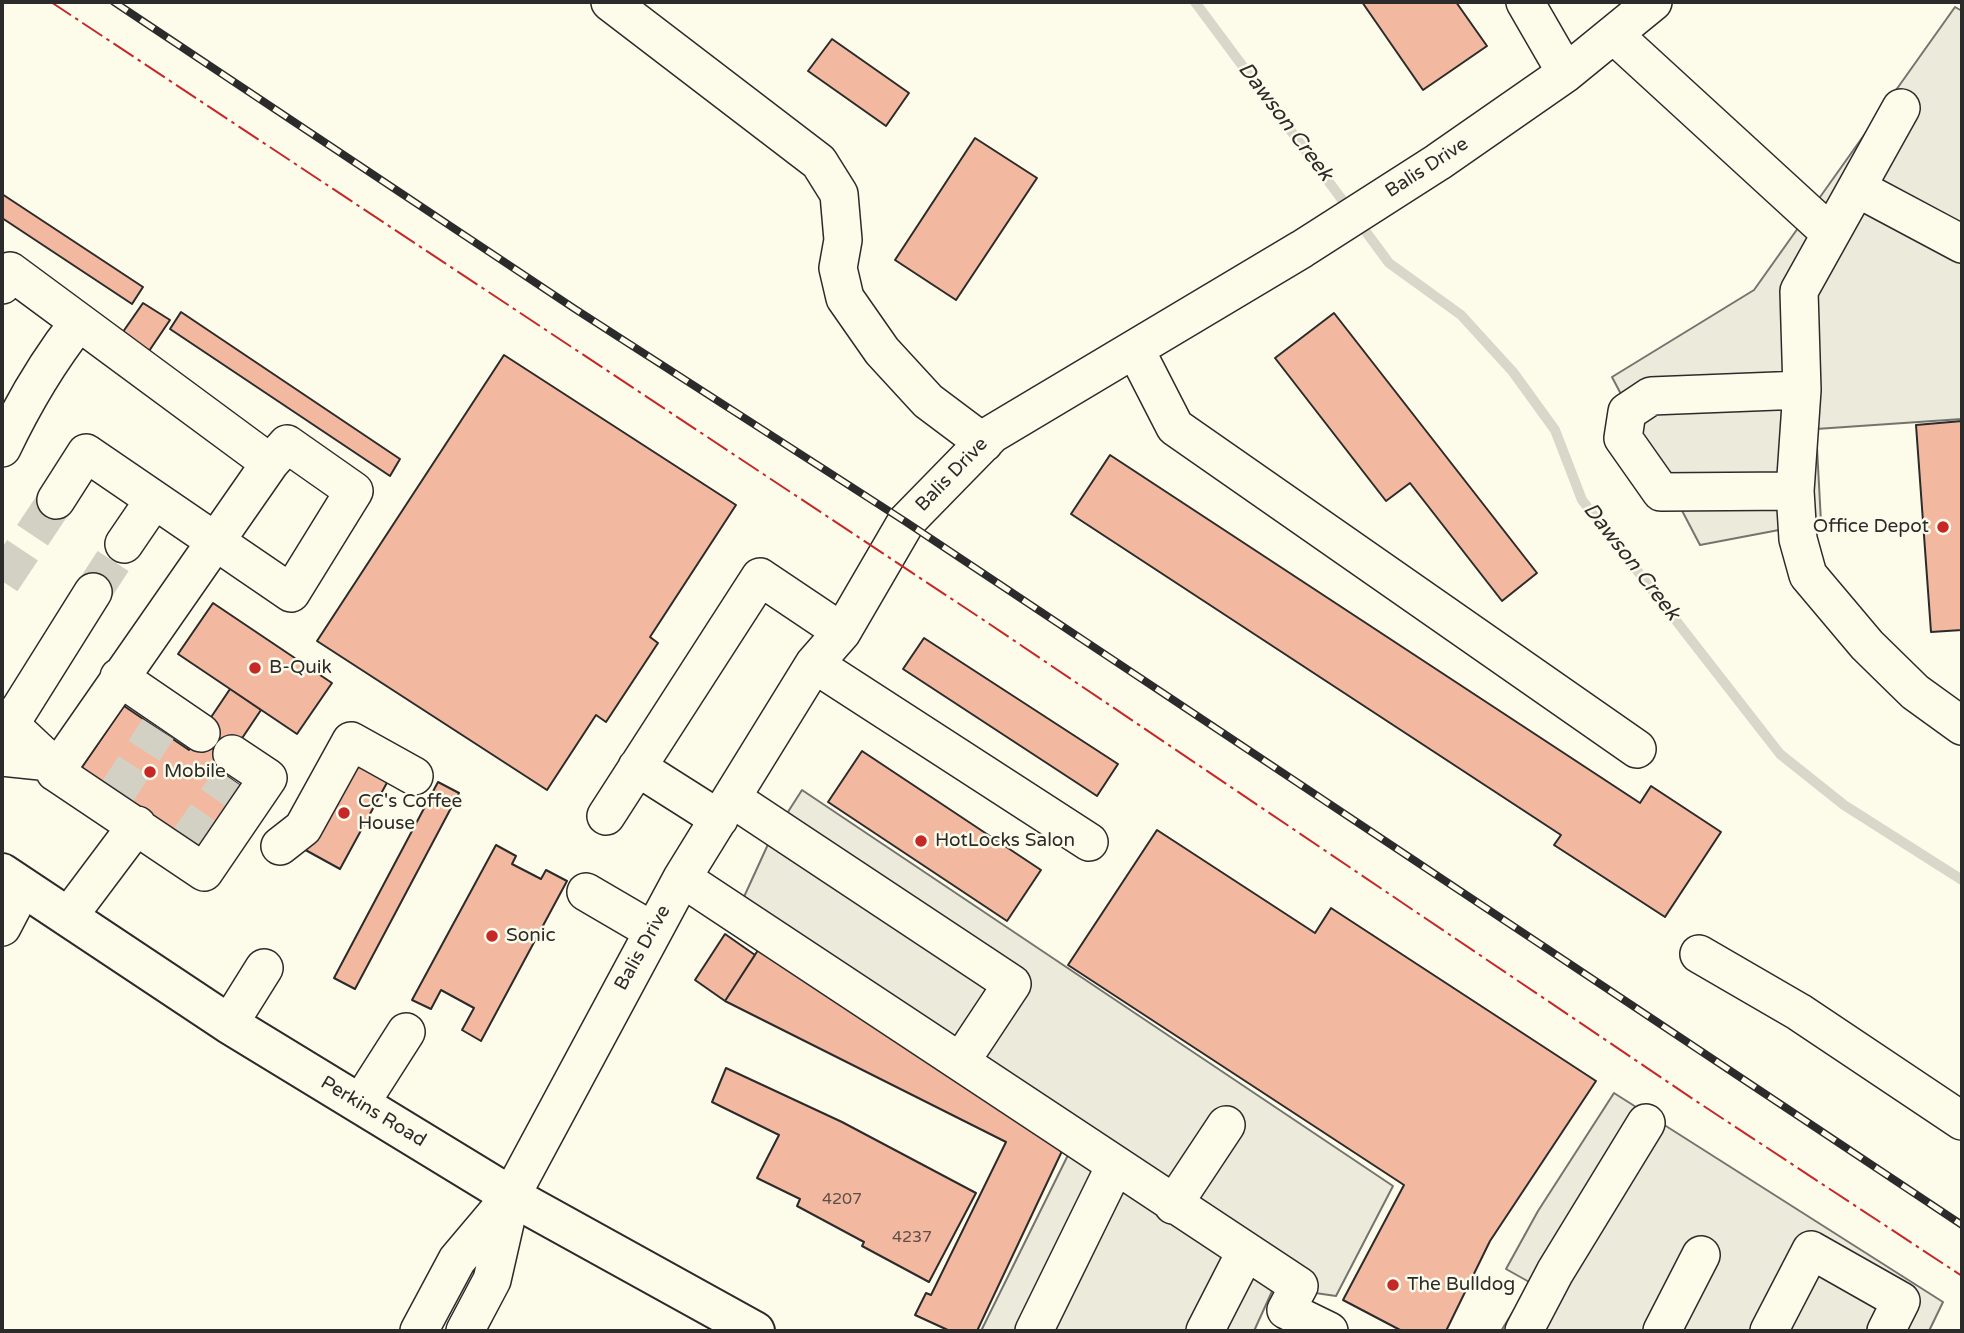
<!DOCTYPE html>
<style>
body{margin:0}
#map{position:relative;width:1964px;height:1333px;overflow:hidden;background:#fdfbea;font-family:"Varela Round",sans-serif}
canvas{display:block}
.frame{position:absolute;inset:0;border:4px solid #2b2b2b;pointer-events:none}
</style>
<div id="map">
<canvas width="1964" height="1333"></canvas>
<div class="frame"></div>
</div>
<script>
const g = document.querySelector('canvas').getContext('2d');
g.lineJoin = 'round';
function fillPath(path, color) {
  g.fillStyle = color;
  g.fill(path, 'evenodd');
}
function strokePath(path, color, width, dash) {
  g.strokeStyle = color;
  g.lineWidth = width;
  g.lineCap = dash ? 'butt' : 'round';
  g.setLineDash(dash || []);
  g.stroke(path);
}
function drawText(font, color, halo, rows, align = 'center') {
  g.font = font + ' "Varela Round",sans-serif';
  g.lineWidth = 5;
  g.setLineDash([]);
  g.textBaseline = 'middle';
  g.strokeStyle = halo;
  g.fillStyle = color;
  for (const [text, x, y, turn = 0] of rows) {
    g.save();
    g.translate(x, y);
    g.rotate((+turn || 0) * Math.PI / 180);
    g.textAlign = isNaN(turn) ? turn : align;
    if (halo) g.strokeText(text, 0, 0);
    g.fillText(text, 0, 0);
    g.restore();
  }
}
const parking = new Path2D(`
 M1955,7L1962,11V419L1816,429L1821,522L1700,545L1612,377L1754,290Z
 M802,790L1393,1186L1336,1296L1274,1287L1254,1331H981L1071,1149L732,923L770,840Z
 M1614,1093L1943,1302L1929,1331H1501L1531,1283L1506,1269L1538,1211Z`);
fillPath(parking, '#eceadb');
strokePath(parking, '#74746e', 2);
strokePath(new Path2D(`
 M1195,2L1349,209
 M1358,221L1389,263L1461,315L1513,372L1555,430L1582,500L1780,754L1844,805L1962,880`), '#d8d7c9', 10);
const building = new Path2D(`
 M1362,2H1456L1487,46L1423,90Z
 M832,39L909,93L886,126L808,71Z
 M975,138L1037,178L956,300L895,260Z
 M2,194L143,287L132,304L2,218Z
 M143,303L170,320L145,357L118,339Z
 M181,312L400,459L390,476L170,329Z
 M1334,313L1537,573L1502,601L1410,483L1386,501L1275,358Z
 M504,355L736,505L650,637L658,643L606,722L596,715L547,790L317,641Z
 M1962,421V630L1931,632L1916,425Z
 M1110,455L1640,803L1651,786L1721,832L1665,917L1554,845L1561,835L1071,514Z
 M213,603L332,683L297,734L178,654Z
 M924,638L1118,764L1097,796L903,669Z
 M230,689L261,710L220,771L245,789L201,856L78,773L124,706L189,750Z
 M862,751L1041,870L1007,921L828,802Z
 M349,758L389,779L340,869L300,847Z
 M438,782L459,793L355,989L334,978Z
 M1157,830L1315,933L1331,908L1596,1081L1490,1241L1446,1331H1402L1343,1300L1404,1185L1068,965Z
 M496,845L516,856L512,864L541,879L546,870L567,881L481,1041L462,1030L474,1008L441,990L431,1009L412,1000Z
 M725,934L755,955L725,1001L695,980Z
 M760,947L1063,1149L977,1331H950L915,1315L926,1293L931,1295L1006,1142L725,1001Z
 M726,1068L842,1122L976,1193L929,1282L862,1246L864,1242L797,1206L800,1199L757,1178L779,1135L712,1102Z`);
fillPath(building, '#f2b8a0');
strokePath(building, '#2b2b2b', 2);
strokePath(new Path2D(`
 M2,581L56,500
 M93,592L124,544
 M114,797L158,729
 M185,845L231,779`), '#d3d1c4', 37, [37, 18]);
const minor = new Path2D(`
 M610,2L819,162L839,194L843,240L838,268L845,298L882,351L928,401L984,443
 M1525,2L1566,73
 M1614,35L1830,233
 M1901,108L1799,291L1802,390L1795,491L1798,539L1808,575L1867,645L1915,692L1962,726
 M1857,188L1962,244
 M2,285L10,271L270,463L55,772
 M1135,349L1175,427L1637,749
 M2,448C23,404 48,361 79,322
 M1795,491L1661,492L1623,438L1627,412L1651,396L1802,390
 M56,500L86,453L291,593L354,491L287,444L270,463
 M124,544L154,500
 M814,664L1089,842
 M119,677L201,733
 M2,717L50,762L55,772L204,872L268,778L232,754
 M11,723L93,592
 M2,757L50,762
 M637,767L719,819
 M733,799L1012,984L961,1061
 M606,816L760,577L842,632
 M280,846L303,828L351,741L414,776
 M682,878L1299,1286L1286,1310L1329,1331
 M586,892L651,930
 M68,917L137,825
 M2,927L23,887
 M1699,954L1799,1012L1962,1121
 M229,1024L264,968
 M360,1104L406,1032
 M1173,1205L1226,1125
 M419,1331L457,1260L511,1196L682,878L814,664L842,632L906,522L992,434L1302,249L1438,162L1566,73L1653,2
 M465,1331L492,1280L510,1201
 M1034,1331L1115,1166
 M1205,1331L1245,1253
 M1524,1331L1555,1272L1646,1123
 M1662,1331L1701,1255
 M1769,1331L1811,1250L1901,1301L1886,1331`);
const major = new Path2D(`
 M2,873L229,1024L511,1196L755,1331`);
strokePath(minor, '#2b2b2b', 40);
strokePath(major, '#2b2b2b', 42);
strokePath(minor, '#fdfbea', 37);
strokePath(major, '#fdfbea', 38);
const rail = new Path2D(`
 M114,2L575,309L906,522L1962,1225`);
strokePath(rail, '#2b2b2b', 8);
strokePath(rail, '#fdfbea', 5, [16]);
strokePath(new Path2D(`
 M51,2L985,621L1696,1101L1962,1276`), '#c62828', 2, [24, 5, 3.5, 5]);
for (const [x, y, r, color] of [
 [1943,527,7,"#c62828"],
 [255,668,7,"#c62828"],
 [150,772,7,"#c62828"],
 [344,813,7,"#c62828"],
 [921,841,7,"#c62828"],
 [492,936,7,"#c62828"],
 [1393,1285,7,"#c62828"]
]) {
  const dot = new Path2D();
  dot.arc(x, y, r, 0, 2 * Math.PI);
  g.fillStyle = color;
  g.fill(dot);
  strokePath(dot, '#fdfbea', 2.5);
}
drawText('16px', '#5d4e48', null, [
 ["4207",842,1200],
 ["4237",912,1238]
]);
drawText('19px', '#2b2b2b', '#fdfbea', [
 ["Balis Drive",1427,168,-33],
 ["Balis Drive",952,475,-46],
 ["Balis Drive",643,948,-61],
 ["Perkins Road",373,1112,31]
]);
drawText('19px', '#2b2b2b', '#fdfbea', [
 ["Office Depot",1929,527,"right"],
 ["B-Quik",269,668],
 ["Mobile",164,772],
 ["CC's Coffee",358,802],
 ["House",358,824],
 ["HotLocks Salon",935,841],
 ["Sonic",506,936],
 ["The Bulldog",1407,1285]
], 'left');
drawText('italic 21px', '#2b2b2b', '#fdfbea', [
 ["Dawson Creek",1285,122,53],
 ["Dawson Creek",1631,562,52]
]);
</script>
